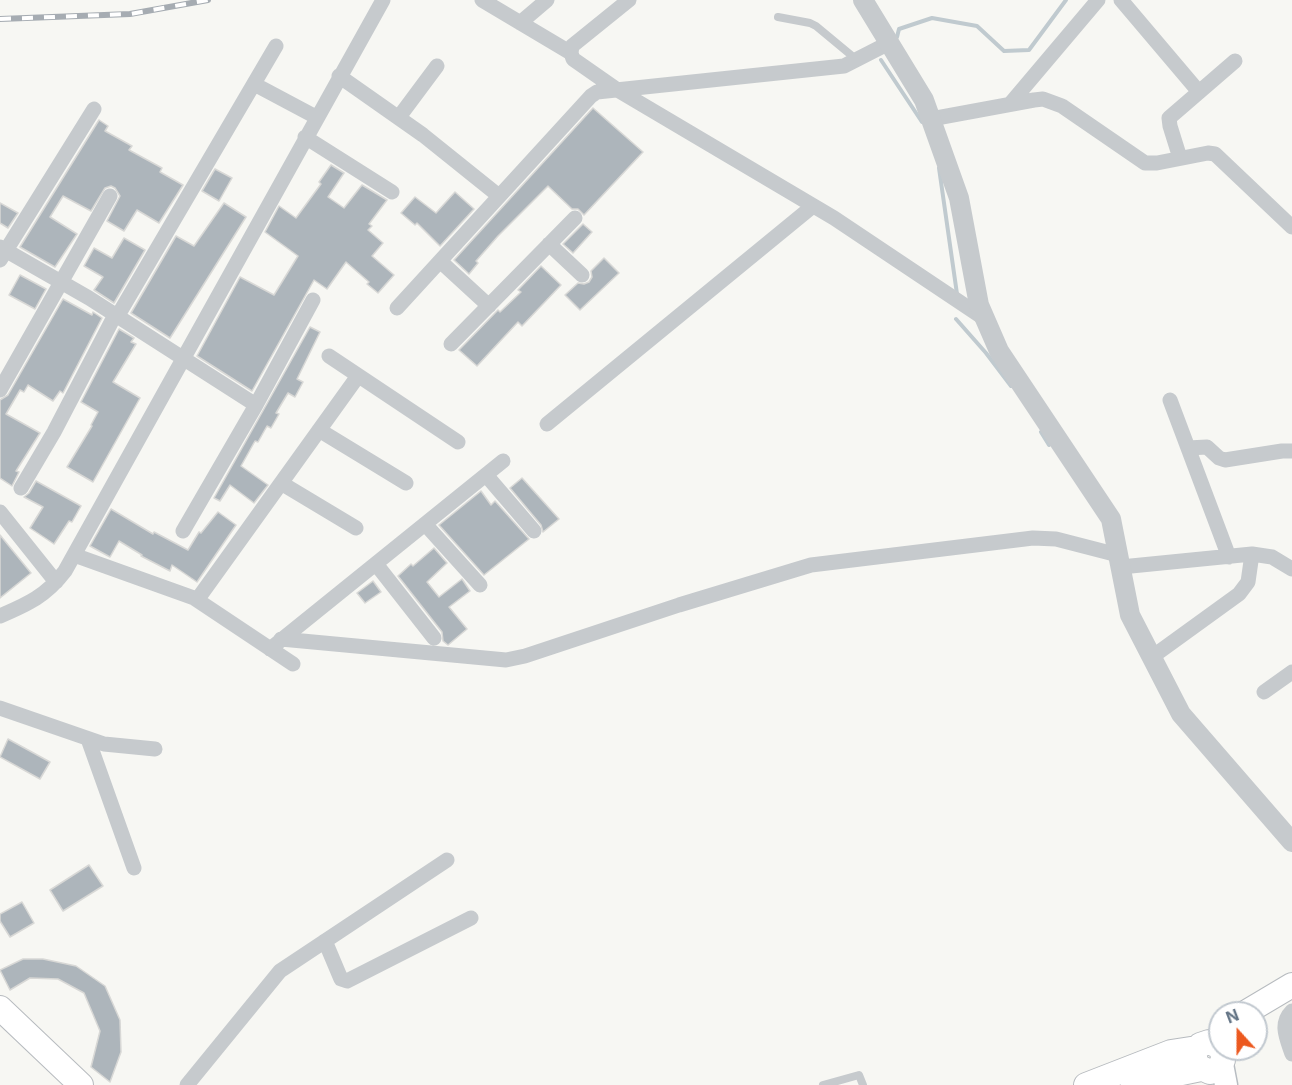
<!DOCTYPE html>
<style>
body{margin:0}
#map{position:relative;width:1292px;height:1085px;overflow:hidden;background:#f7f7f3;font-family:Inter,sans-serif}
canvas{display:block}
.north{position:absolute;left:1208px;top:1001px;width:60px;height:60px;box-sizing:border-box;background:#fff;border:2px solid #c1c8cf;border-radius:50%;rotate:339deg;font-size:16px;font-weight:700;line-height:24px;text-align:center;color:#647586}
.north::after{content:'';display:block;margin:auto;width:21px;height:27px;background:#ec591f;clip-path:polygon(50% 0,100% 100%,50% 72%,0 100%)}
</style>
<div id="map">
<canvas width="1292" height="1085"></canvas>
<div class="north">N</div>
</div>
<script>
const g = document.querySelector('canvas').getContext('2d');
g.lineJoin = 'round';
function strokePath(path, color, width, dash) {
  g.strokeStyle = color;
  g.lineWidth = width;
  g.lineCap = dash ? 'butt' : 'round';
  g.setLineDash(dash || []);
  g.stroke(path);
}
function fillPath(path, color) {
  g.fillStyle = color;
  g.fill(path, 'evenodd');
}
strokePath(new Path2D(`
 M897,37L899,29L932,18L977,26L1004,51L1029,50L1066,0
 M881,60L922,122
 M939,168L957,294
 M956,319L986,353L1011,386
 M1041,432L1049,445`), '#c0cacf', 4);
const building = new Path2D(`
 M593,108L643,152L584,215L578,209H572L548,186L498,236L476,261L478,263L469,274L454,260Z
 M99,120L108,126L105,131L132,146L129,150L162,168L160,172L183,185L159,223L137,210L124,231L107,221L120,196L115,188L111,186L105,188L91,211L63,196L50,217L77,234L55,267L20,247Z
 M331,165L344,173L328,197L344,208L362,185L387,200L369,224L372,226L368,230L383,243L372,256L394,275L378,293L367,284L369,282L346,262L327,289L314,280L252,391L197,356L240,277L274,295L298,256L265,232L279,206L296,218L321,184L319,182Z
 M215,169L232,178L219,201L202,191Z
 M455,192L474,209L440,246L417,223L415,225L401,213L415,197L436,213Z
 M0,203L18,213L8,228L0,223Z
 M224,203L246,217L170,338L131,313L176,236L194,246Z
 M583,224L592,232L573,253L563,244Z
 M124,238L145,250L114,303L94,290L103,277L84,266L94,248L112,258Z
 M604,258L619,273L580,310L565,295L578,283L584,284L589,282L592,277L591,271Z
 M541,266L561,285L522,326L518,322L477,366L459,350L498,310L500,312L521,292L518,290Z
 M20,275L46,289L35,309L9,295Z
 M63,299L92,315L93,312L102,318L63,393L60,391L53,401L28,385L24,392L20,390L6,414L40,433L16,471L19,472L12,486L0,478V400L8,395Z
 M310,327L320,332L297,379L303,382L295,397L288,393L276,413L279,414L271,428L267,426L258,442L255,441L241,466L268,485L254,503L230,485L220,501L214,498Z
 M119,329L134,338L131,342L136,344L113,382L140,398L93,482L67,467L92,426L91,425L98,412L81,402Z
 M522,478L559,519L543,532L541,525L510,488Z
 M36,481L81,506L72,522L69,521L54,544L30,528L43,507L24,497L29,493Z
 M481,491L491,505L495,501L529,539L484,575L439,525Z
 M111,509L153,534L154,532L188,550L199,532L201,533L218,512L236,525L197,582L172,565L170,571L141,556L142,555L119,541L110,557L90,546Z
 M0,535L31,573L0,598Z
 M434,548L447,563L427,582L439,597L462,579L470,591L449,607L467,629L448,645L443,641L442,632L398,576L411,564L413,566Z
 M373,581L381,592L365,603L357,593Z
 M8,739L50,762L40,779L0,757Z
 M89,865L103,886L63,911L50,890Z
 M22,902L34,923L10,937L0,921V914Z
 M23,959H43L76,966L105,986L120,1020L121,1052L110,1082L91,1067L100,1031L84,993L58,979L30,978L10,990L0,970Z`);
fillPath(building, '#adb5bb');
strokePath(building, '#d8d8d6', 1.5);
const secondary = new Path2D(`
 M1222,1064L1226,1085`);
const primary = new Path2D(`
 M0,1008L81,1085
 M1245,1013L1292,985
 M1220,1047L1209,1042L1200,1045L1194,1053L1197,1066L1210,1072L1219,1068L1223,1060L1222,1049
 M1086,1085L1171,1052L1197,1048
 M1133,1085L1148,1080L1201,1069`);
strokePath(secondary, '#b8bdc2', 25);
strokePath(primary, '#b7bbbf', 26);
strokePath(new Path2D(`
 M778,17L810,23L816,26L857,60
 M823,1085L859,1075L863,1085`), '#c6cacd', 8);
strokePath(new Path2D(`
 M482,0L571,53
 M629,0L572,46L571,53L573,59L616,89L834,218L985,319
 M1121,0L1199,92
 M520,23L547,0
 M339,76L423,135L499,196
 M254,84L316,117
 M1010,104L1098,0
 M399,117L437,66
 M931,119L1034,100L1043,99L1062,106L1145,163H1157L1208,153L1215,154L1292,227
 M305,137L392,192
 M1180,158L1170,126L1169,118L1235,61
 M549,244L582,275
 M0,247L89,298L256,405
 M0,260L94,109
 M440,261L489,306
 M397,308L591,96L597,92L844,66L889,43
 M117,317L276,46
 M451,344L575,218
 M329,356L458,442
 M0,390L110,196
 M1170,400L1229,557
 M547,424L813,206
 M319,430L406,483
 M1188,448L1207,447L1219,458L1225,460L1282,451H1292
 M486,475L534,531
 M281,483L356,528
 M21,488L54,432L115,315
 M0,512L56,582
 M425,524L480,585
 M183,531L256,405L313,300
 M74,555L194,598L293,664
 M376,564L434,638
 M1121,567L1252,554L1272,557L1292,569
 M197,600L358,376
 M0,616C28,604 46,596 65,571L383,0
 M281,639L506,660L525,656L679,605L811,565L1033,538L1056,539L1118,555
 M270,649L503,461
 M1152,657L1239,594L1248,582L1252,554
 M1264,692L1292,672
 M0,708L104,744L155,749
 M88,739L134,868
 M325,941L341,979L347,981L471,918
 M1292,1011C1279,1024 1287,1039 1292,1054
 M187,1085L280,971L447,860`), '#c6cacd', 15);
strokePath(new Path2D(`
 M863,0L924,100L959,198L979,305L999,351L1111,519L1130,615L1181,714L1292,842`), '#c6cacd', 20);
strokePath(secondary, '#fff', 22);
strokePath(primary, '#fff', 24);
const rail = new Path2D(`
 M0,19L130,14L208,0`);
strokePath(rail, '#a6acb2', 6);
strokePath(rail, '#fff', 4, [11]);
</script>
